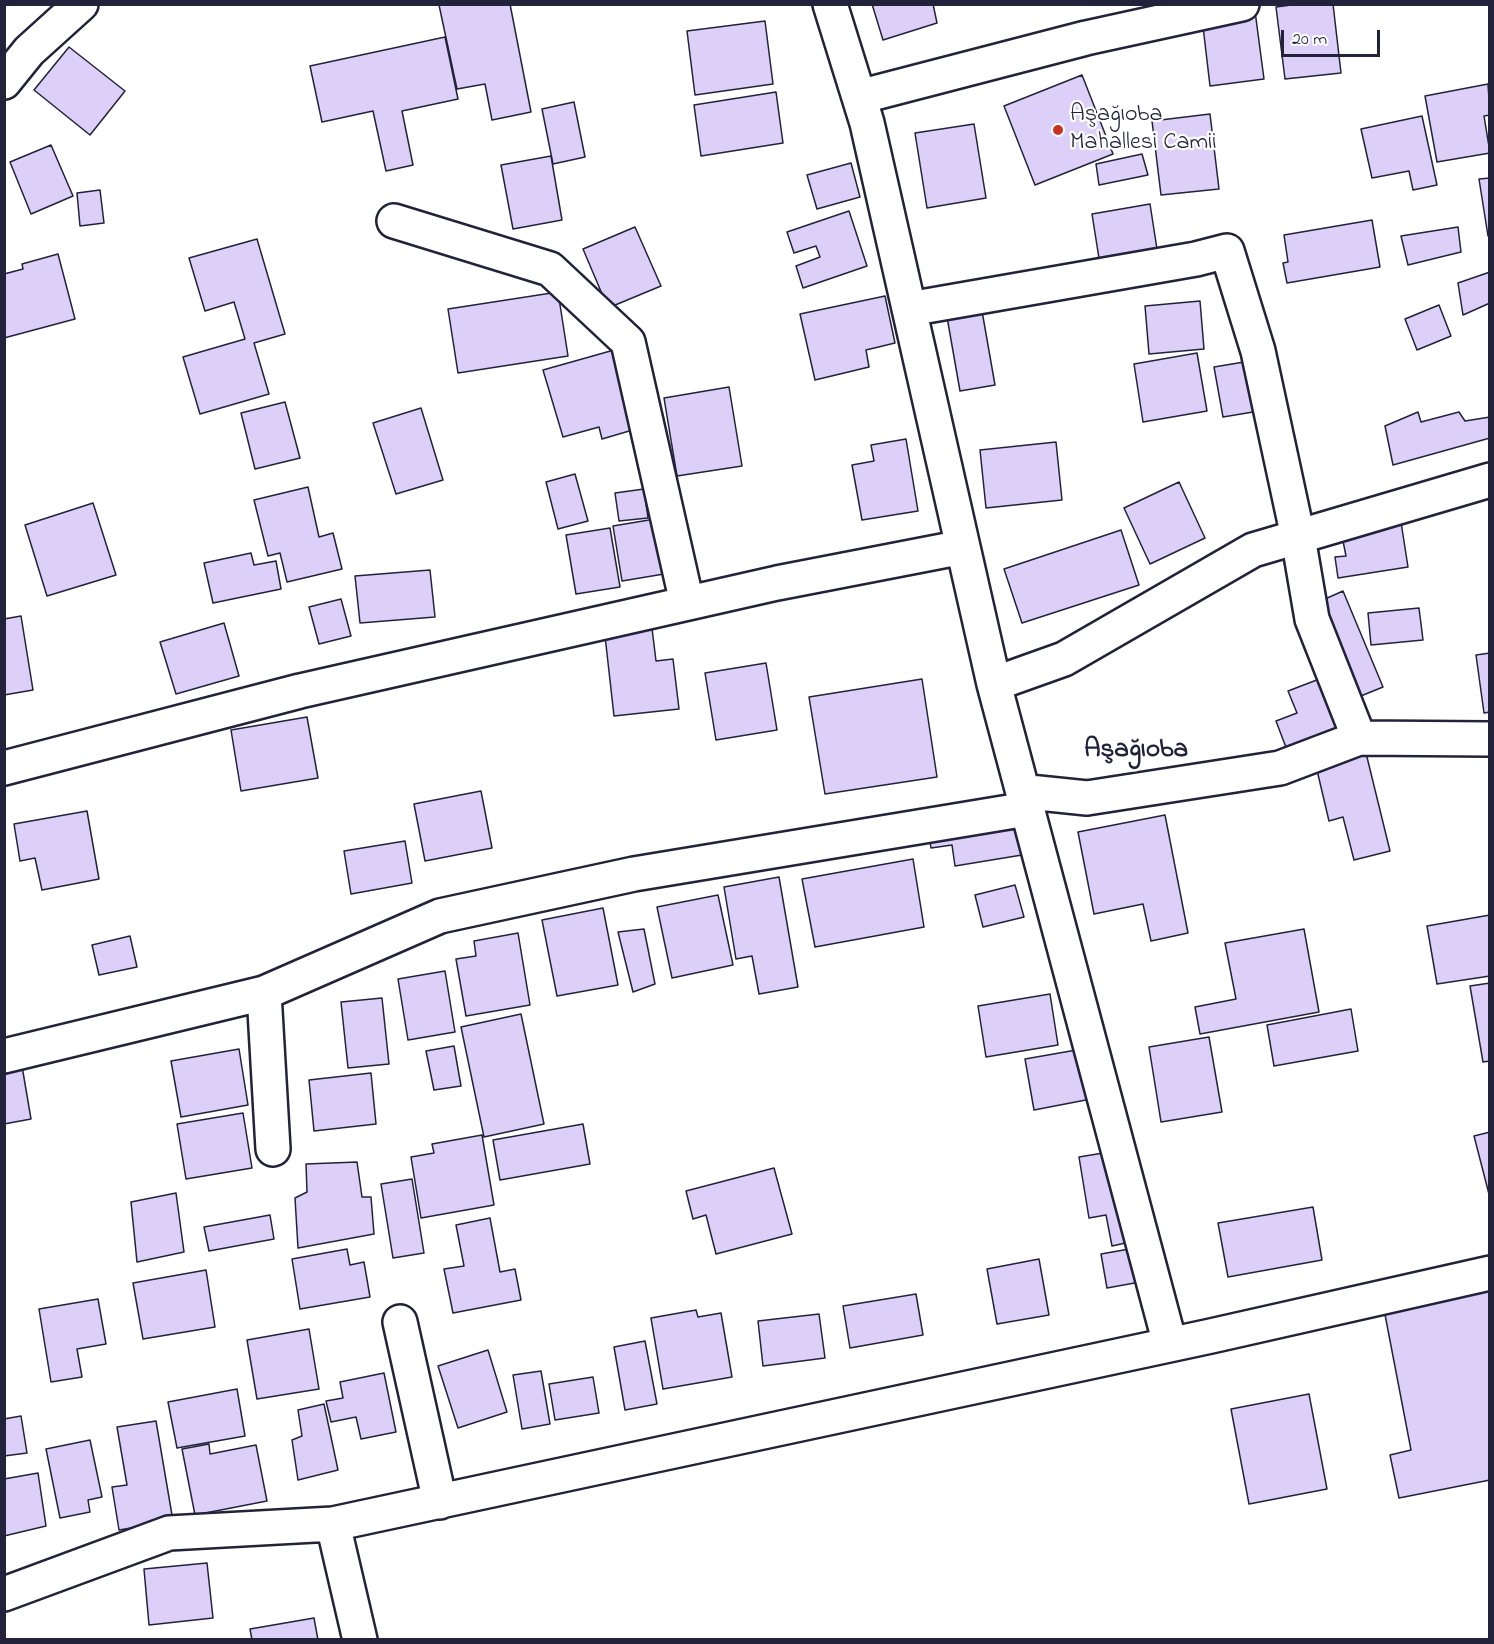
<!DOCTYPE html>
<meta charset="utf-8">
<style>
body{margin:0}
#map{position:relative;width:1494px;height:1644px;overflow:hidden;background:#fff;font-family:"Indie Flower",sans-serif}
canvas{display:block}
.frame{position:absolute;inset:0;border:6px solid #22223b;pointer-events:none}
.scale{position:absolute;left:1281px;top:30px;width:99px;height:27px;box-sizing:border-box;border:3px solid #22223b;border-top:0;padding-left:8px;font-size:18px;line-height:21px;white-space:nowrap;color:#22223b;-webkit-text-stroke:4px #fff;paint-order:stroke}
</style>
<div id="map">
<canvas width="1494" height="1644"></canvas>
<div class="frame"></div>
<div class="scale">20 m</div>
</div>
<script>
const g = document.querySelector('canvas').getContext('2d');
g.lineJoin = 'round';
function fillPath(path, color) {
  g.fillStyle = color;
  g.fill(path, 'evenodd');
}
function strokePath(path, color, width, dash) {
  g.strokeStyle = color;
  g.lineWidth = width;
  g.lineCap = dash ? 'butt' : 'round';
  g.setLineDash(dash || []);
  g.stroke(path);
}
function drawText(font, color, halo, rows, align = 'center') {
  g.font = font + ' "Indie Flower",sans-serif';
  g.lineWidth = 4.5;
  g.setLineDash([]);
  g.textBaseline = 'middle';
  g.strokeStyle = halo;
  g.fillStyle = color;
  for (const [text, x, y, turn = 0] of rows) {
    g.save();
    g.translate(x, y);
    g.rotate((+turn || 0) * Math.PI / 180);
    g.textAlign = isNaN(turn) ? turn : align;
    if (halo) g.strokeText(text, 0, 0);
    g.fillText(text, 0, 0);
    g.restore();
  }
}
const building = new Path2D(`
 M444,4H510L531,112L492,120L485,84L457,89L439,5Z
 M872,4H933L937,23L883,40Z
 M1299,4H1333L1341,73L1285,79L1276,7Z
 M1255,11L1264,79L1210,86L1202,18Z
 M765,21L773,84L695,95L687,31Z
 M445,37L458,99L402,111L413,165L386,171L373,111L322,122L310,66Z
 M69,47L125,91L90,135L34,90Z
 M1082,75L1113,154L1035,185L1004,106Z
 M1488,84L1490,115L1484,116L1490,153L1437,162L1425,96Z
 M776,92L783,143L701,156L694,105Z
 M574,102L585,157L553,164L542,109Z
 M1210,114L1219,189L1161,195L1152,121Z
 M1422,116L1437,185L1413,190L1409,171L1372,178L1361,129Z
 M974,124L986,198L927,208L915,133Z
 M51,145L73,196L31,214L10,162Z
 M1142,154L1148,175L1099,185L1096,164Z
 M551,156L562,220L513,229L501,165Z
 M851,163L860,197L817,209L807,175Z
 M1490,178V236H1488L1479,179Z
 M100,190L104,223L80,226L77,193Z
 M1150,204L1159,262L1101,271L1092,214Z
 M849,211L867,266L803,288L796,266L820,257L816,246L794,253L787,232Z
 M1372,220L1380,267L1287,283L1283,263L1288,262L1284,235Z
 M635,227L661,286L608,308L583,249Z
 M1458,227L1461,252L1408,265L1401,236Z
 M257,239L285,334L254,343L269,394L200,414L183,357L245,339L234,302L205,311L189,258Z
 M58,254L75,319L4,338V274L23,269L22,264Z
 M1490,272V303L1463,315L1458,283Z
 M558,292L568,356L458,373L448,309Z
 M885,296L895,343L866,350L869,367L815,380L800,314Z
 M1200,301L1204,349L1149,354L1145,306Z
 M1439,305L1451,336L1417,350L1405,319Z
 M982,311L995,385L960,391L947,317Z
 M614,350L636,429L602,439L599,427L563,437L543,370Z
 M1197,353L1207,411L1143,422L1134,364Z
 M1250,361L1259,411L1223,417L1214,367Z
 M729,387L742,466L677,476L664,398Z
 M285,402L300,458L255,469L241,413Z
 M421,408L443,480L396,494L373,423Z
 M1418,412L1421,422L1459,412L1465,421L1490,417V438L1393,465L1385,426Z
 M906,439L918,511L862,520L852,465L874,461L871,445Z
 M1056,442L1062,500L986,508L980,450Z
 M575,474L588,521L558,529L546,482Z
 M1179,482L1205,538L1150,564L1124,508Z
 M308,487L319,537L333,533L342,569L287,582L280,553L268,556L254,500Z
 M644,489L648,518L619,521L615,493Z
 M93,503L116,575L47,596L25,525Z
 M655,519L664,574L622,581L613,526Z
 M1401,522L1408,567L1338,578L1335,557L1346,556L1341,531Z
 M610,528L620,587L576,594L566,535Z
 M1121,530L1139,585L1022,623L1004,569Z
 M251,553L254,565L276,561L281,589L213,603L204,563Z
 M430,570L435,617L360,623L355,576Z
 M1343,591L1383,687L1356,698L1316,603Z
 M341,599L351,636L319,644L309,607Z
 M1419,608L1423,640L1371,645L1368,613Z
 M21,616L33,690L4,695V619Z
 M651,620L656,661L673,659L679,709L614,716L604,627Z
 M224,623L239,676L176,694L160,642Z
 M1490,653V712L1484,713L1476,655Z
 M766,663L777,730L716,740L705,673Z
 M1322,678L1345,737L1290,758L1276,721L1297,713L1288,691Z
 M922,679L937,777L825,794L809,697Z
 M307,717L318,778L241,791L231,730Z
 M1366,753L1390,851L1354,860L1343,817L1329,821L1316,766Z
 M481,791L492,848L425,861L414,804Z
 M87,811L99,879L42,890L35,858L20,861L14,824Z
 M1015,815L1022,855L955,866L952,845L931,848L928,830Z
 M1165,815L1188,933L1151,941L1143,904L1094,914L1078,832Z
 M405,841L412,883L351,894L344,851Z
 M913,859L924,927L815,947L802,879Z
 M779,877L798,987L759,994L752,956L736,959L724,887Z
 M1015,885L1024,917L983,927L975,895Z
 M718,895L733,965L672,978L657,907Z
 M603,908L618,985L557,996L542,920Z
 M1490,915V976L1437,984L1427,926Z
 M644,929L655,984L633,992L618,932Z
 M1304,929L1319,1012L1200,1034L1195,1007L1236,999L1225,943Z
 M518,933L530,1005L466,1016L456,959L476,956L474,941Z
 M130,936L137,967L99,975L92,945Z
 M445,971L455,1032L408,1040L398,979Z
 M1490,983V1061L1483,1062L1470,986Z
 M1050,994L1058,1045L986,1057L978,1006Z
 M382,998L389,1064L348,1068L341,1002Z
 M1351,1009L1358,1051L1274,1066L1267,1025Z
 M521,1014L544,1124L484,1137L461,1027Z
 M1209,1037L1222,1112L1161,1122L1149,1047Z
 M454,1046L461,1086L434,1090L426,1051Z
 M239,1049L248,1105L181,1117L171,1061Z
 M1082,1049L1091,1099L1034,1110L1025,1059Z
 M22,1066L31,1119L4,1124V1069Z
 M371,1073L376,1124L314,1131L309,1080Z
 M243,1113L252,1168L186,1179L177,1124Z
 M583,1124L590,1164L500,1180L493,1140Z
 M1490,1132V1198L1474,1136Z
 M482,1135L494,1205L421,1218L411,1157L434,1153L432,1144Z
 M1115,1151L1130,1242L1112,1246L1106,1215L1089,1218L1079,1157Z
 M357,1162L362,1197H371L374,1234L298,1248L295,1198L307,1192L306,1164Z
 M774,1168L792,1234L716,1254L706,1215L693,1219L686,1191Z
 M412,1179L424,1253L393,1258L381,1184Z
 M176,1193L184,1252L137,1262L131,1202Z
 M1313,1207L1322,1260L1228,1277L1218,1223Z
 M270,1215L274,1239L209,1251L204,1227Z
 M490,1218L500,1272L515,1269L521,1300L453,1313L444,1269L464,1266L456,1225Z
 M1135,1248L1140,1282L1107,1288L1101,1254Z
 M347,1249L350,1265L364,1262L370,1297L300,1309L292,1259Z
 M1039,1259L1049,1315L997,1324L987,1269Z
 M206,1270L215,1327L143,1339L133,1283Z
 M1490,1279V1480L1399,1498L1390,1455L1411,1450L1382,1299Z
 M916,1294L923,1335L850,1348L843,1306Z
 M98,1299L106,1344L77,1349L82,1377L51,1382L39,1309Z
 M696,1310L698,1317L721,1313L732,1377L663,1389L651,1318Z
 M819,1314L825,1358L763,1366L758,1321Z
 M309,1329L319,1389L257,1399L247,1340Z
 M645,1341L657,1404L625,1410L614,1347Z
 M488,1350L507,1412L458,1428L438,1366Z
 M541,1371L550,1424L522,1429L513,1375Z
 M384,1373L396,1432L361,1439L356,1417L331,1422L326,1401L343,1398L340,1382Z
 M593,1377L599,1413L555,1420L549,1384Z
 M237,1389L245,1436L177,1448L168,1402Z
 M1309,1394L1327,1489L1249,1504L1231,1409Z
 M324,1404L338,1470L298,1480L292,1440L302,1436L298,1410Z
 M21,1416L27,1453L4,1456V1419Z
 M156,1421L173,1521L119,1530L112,1487L127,1485L117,1427Z
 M90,1440L102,1497L88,1500L90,1512L60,1518L46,1449Z
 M209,1444L210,1454L256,1445L267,1501L195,1515L182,1449Z
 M38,1473L46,1526L4,1536V1479Z
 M207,1563L213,1618L149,1625L144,1569Z
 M314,1618L318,1640H252L250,1629Z`);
fillPath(building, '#dcd0f8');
strokePath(building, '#22223b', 1.5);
const street = new Path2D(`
 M830,4L867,123L994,684L1170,1344
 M4,82L29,51L81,4
 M859,97L1086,38L1242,4
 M394,221L550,269L628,342L687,603
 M909,309L1196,259L1227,251L1258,351L1298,537L1312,619L1359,738
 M994,684L1064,659L1253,550L1490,480
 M4,768L300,691L777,583L963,547
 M264,993L273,1149
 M4,1056L264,993L440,916L634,874L1027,809L1029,792L1087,798L1280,768L1359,738L1490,739
 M400,1322L440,1502
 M333,1524L360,1640
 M4,1594L169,1533L333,1524L1211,1336L1490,1273`);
strokePath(street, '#22223b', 38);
strokePath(street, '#fff', 33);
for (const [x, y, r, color] of [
 [1058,130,6,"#c8321e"]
]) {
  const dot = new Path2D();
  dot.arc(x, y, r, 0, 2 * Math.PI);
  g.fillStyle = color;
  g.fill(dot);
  strokePath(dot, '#fff', 2);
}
drawText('24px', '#22223b', '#fff', [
 ["Aşağıoba",1070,116],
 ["Mahallesi Camii",1070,144]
], 'left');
drawText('bold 27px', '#22223b', '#fff', [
 ["Aşağıoba",1136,752]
]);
</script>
